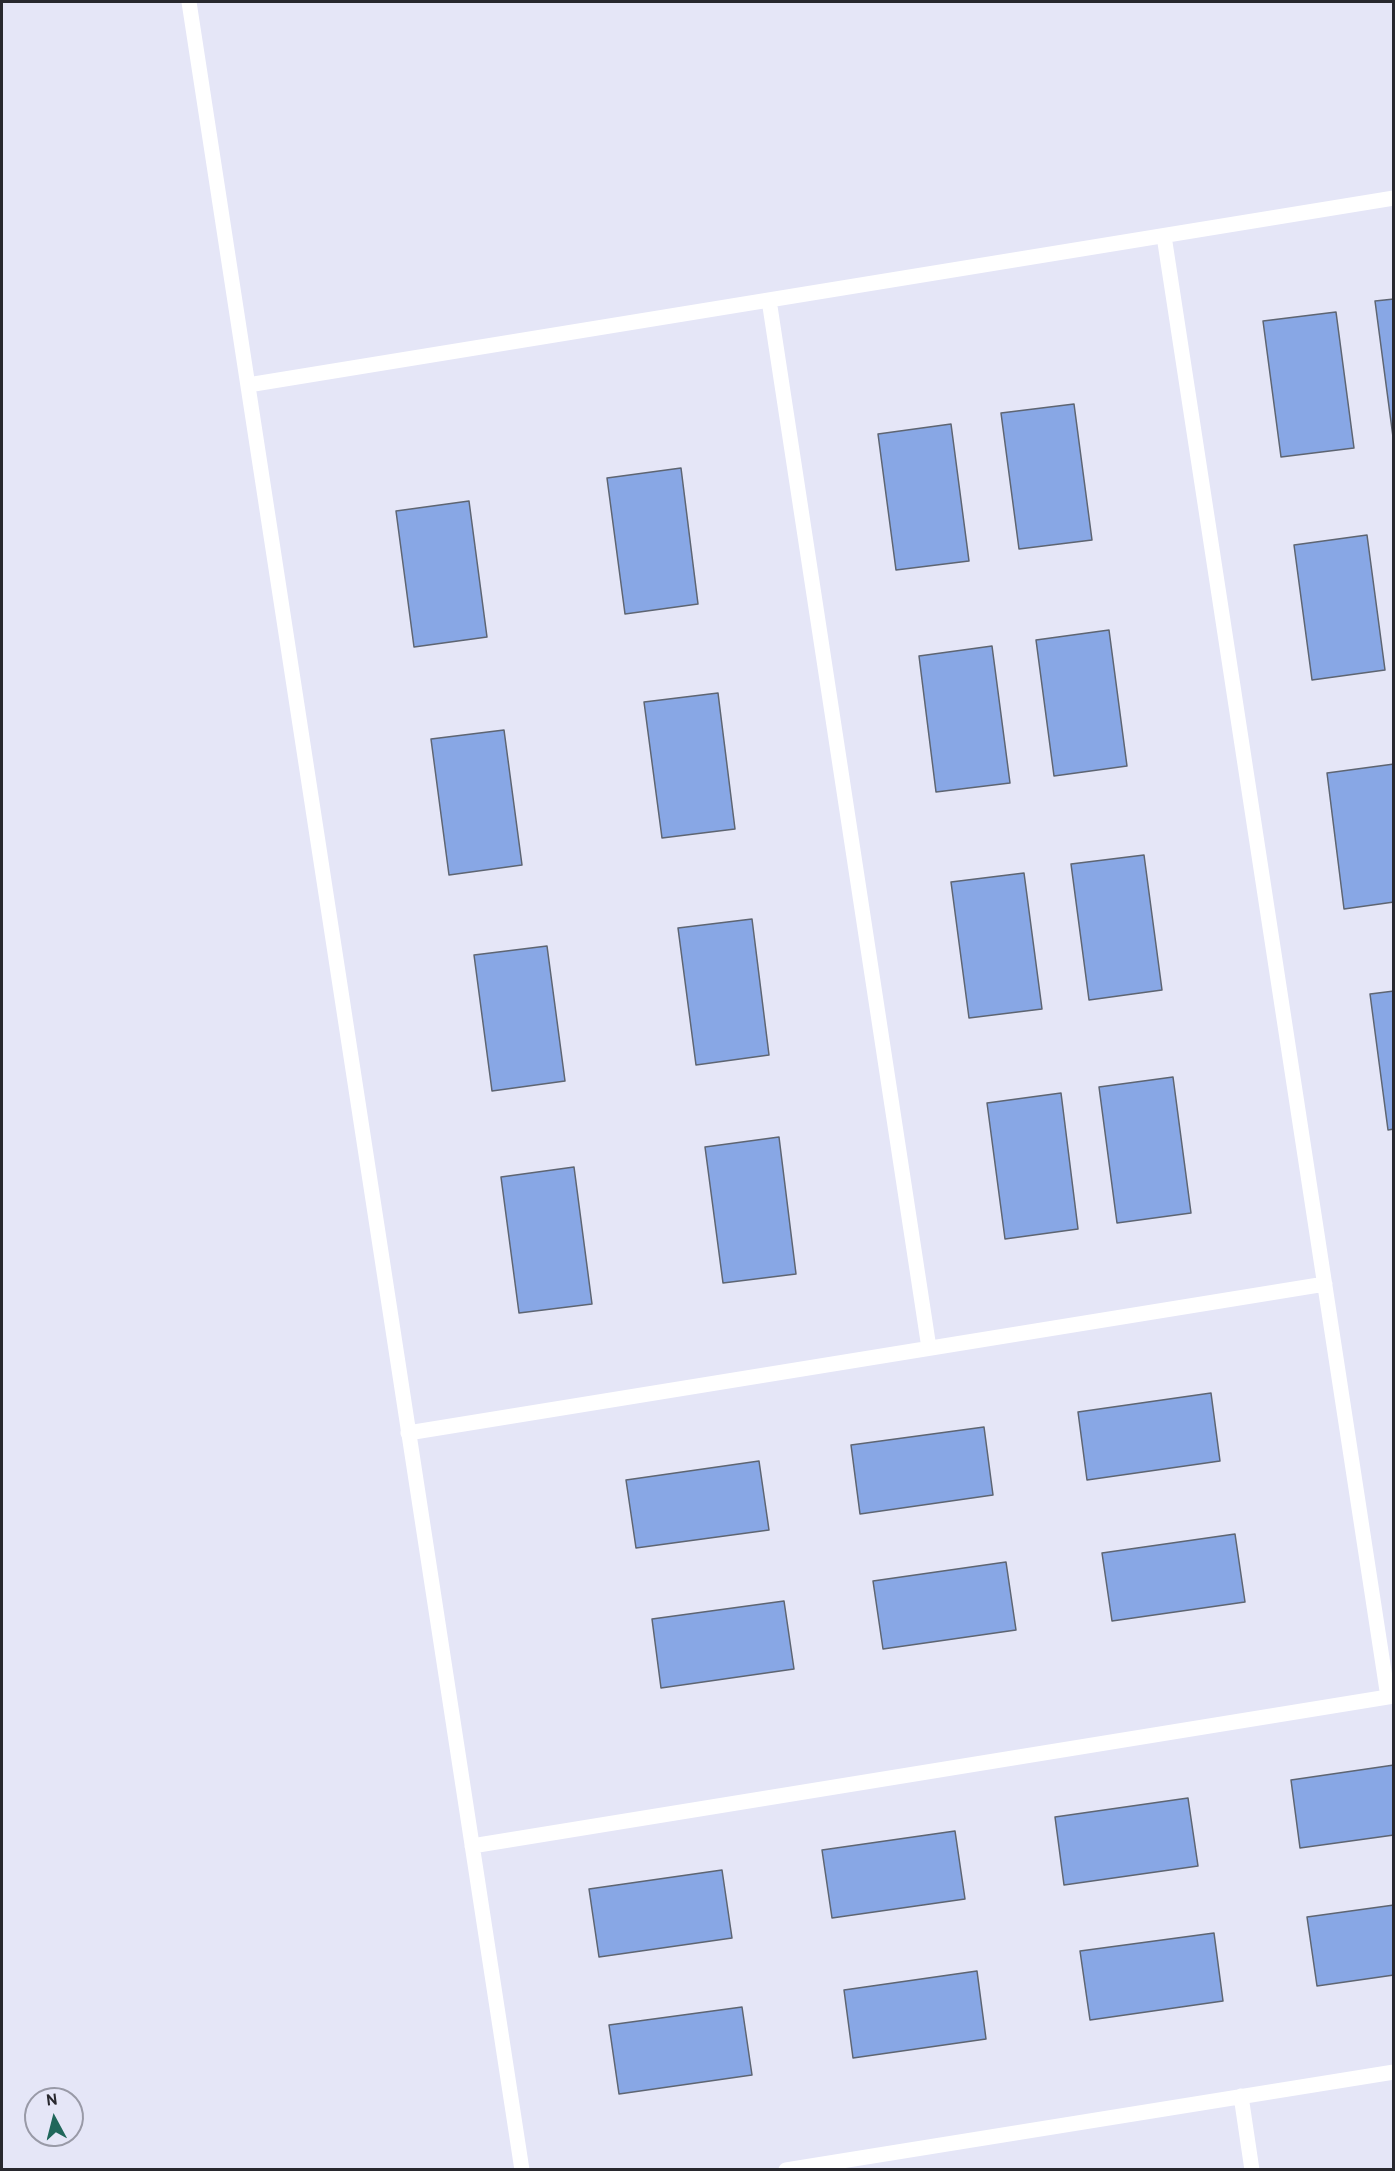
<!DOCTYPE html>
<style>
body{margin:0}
#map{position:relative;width:1395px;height:2171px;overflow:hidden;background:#e5e6f7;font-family:Overpass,sans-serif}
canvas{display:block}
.frame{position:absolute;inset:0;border:3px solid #28282e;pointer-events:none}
.north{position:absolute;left:24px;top:2087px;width:60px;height:60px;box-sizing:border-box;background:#e5e6f7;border:2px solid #999aa7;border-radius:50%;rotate:353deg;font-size:16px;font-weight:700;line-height:24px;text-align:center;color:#28282e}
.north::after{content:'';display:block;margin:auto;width:21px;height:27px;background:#20675b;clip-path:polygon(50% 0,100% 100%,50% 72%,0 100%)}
</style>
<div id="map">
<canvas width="1395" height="2171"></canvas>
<div class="frame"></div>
<div class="north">N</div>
</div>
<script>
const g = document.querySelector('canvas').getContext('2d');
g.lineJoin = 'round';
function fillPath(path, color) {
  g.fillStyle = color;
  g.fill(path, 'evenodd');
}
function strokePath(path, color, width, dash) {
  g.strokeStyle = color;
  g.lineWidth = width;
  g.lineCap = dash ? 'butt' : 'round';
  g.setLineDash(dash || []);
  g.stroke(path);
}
const building = new Path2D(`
 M1394,299V437H1393L1375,301Z
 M1336,312L1354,448L1281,457L1263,321Z
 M1074,404L1092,540L1019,549L1001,413Z
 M951,424L969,561L896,570L878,434Z
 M681,468L698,604L625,614L607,478Z
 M469,501L487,637L414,647L396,511Z
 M1367,535L1385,670L1312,680L1294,545Z
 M1109,630L1127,766L1054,776L1036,640Z
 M992,646L1010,783L936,792L919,656Z
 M718,693L735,829L662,838L644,702Z
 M504,730L522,865L449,875L431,739Z
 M1394,764V902L1344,909L1327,773Z
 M1144,855L1162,990L1089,1000L1071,864Z
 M1024,873L1042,1009L969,1018L951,882Z
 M752,919L769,1055L696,1065L678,928Z
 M547,946L565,1081L492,1091L474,955Z
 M1394,991V1129L1388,1130L1370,994Z
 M1173,1077L1191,1213L1117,1223L1099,1087Z
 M1061,1093L1078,1229L1005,1239L987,1103Z
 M779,1137L796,1274L723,1283L705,1147Z
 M574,1167L592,1304L519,1313L501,1177Z
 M1211,1393L1220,1461L1087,1480L1078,1412Z
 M984,1427L993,1495L860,1514L851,1445Z
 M759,1461L769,1530L636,1548L626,1480Z
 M1235,1534L1245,1602L1112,1621L1102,1553Z
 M1006,1562L1016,1630L883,1649L873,1581Z
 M784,1601L794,1669L661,1688L652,1619Z
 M1394,1765V1835L1300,1848L1291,1780Z
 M1188,1798L1198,1866L1064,1885L1055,1817Z
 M955,1831L965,1899L832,1918L822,1850Z
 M722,1870L732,1938L599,1957L589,1889Z
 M1394,1905V1975L1317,1986L1307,1917Z
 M1214,1933L1223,2001L1090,2020L1080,1951Z
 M977,1971L986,2039L853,2058L844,1990Z
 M742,2007L752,2075L619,2094L609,2025Z`);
fillPath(building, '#88a7e5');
strokePath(building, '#5e6572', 1.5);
strokePath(new Path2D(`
 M189,2L522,2170
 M1164,236L1388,1697
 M769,300L929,1348
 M248,385L1394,198
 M408,1433L1325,1284
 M472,1846L1394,1696
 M1241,2096L1252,2170
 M786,2170L1394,2072`), '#fff', 15);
</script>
